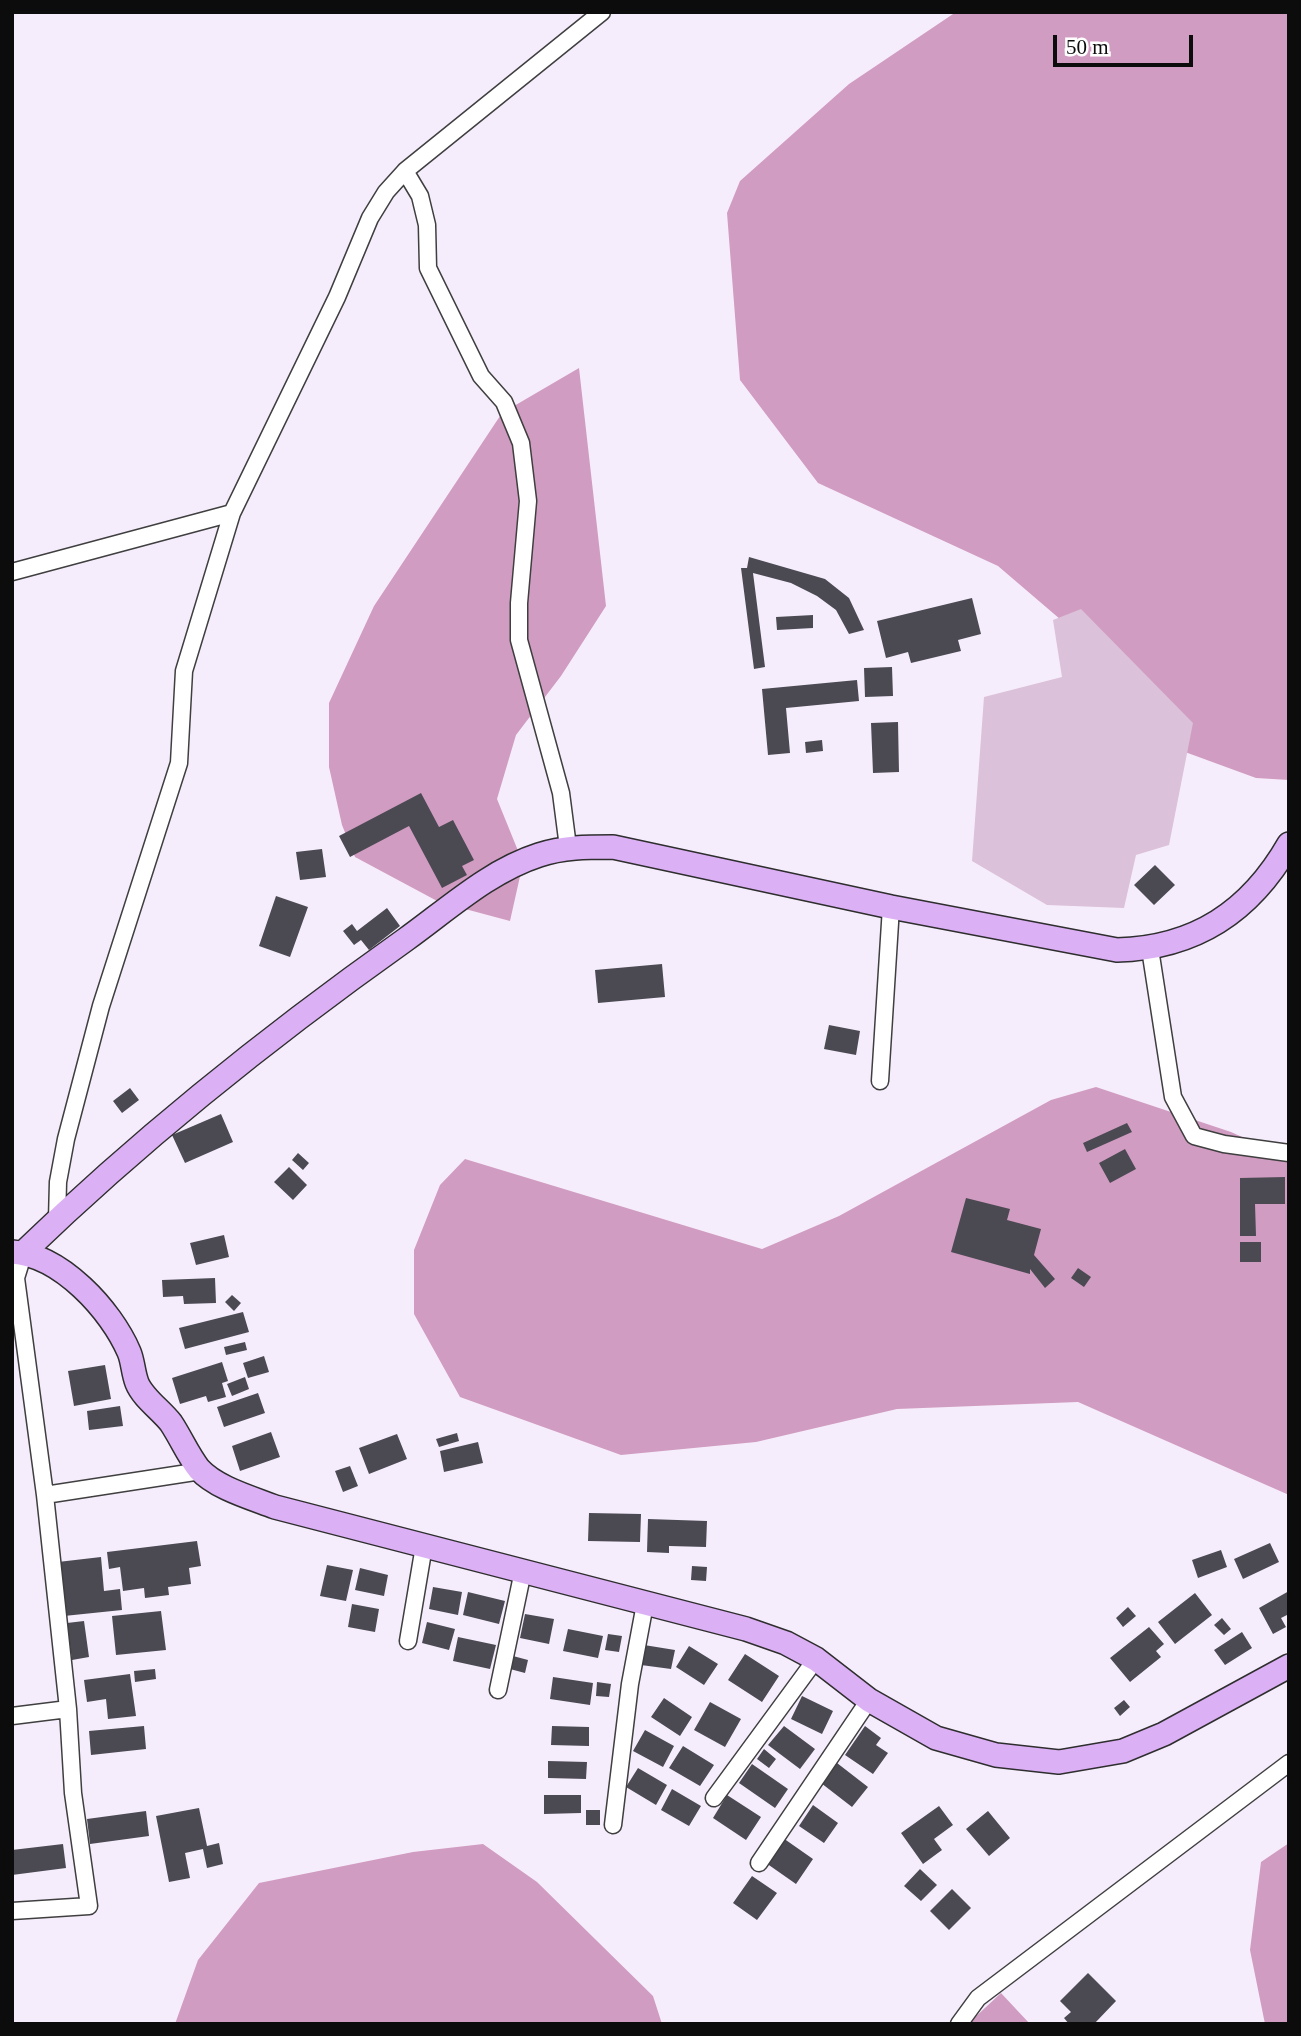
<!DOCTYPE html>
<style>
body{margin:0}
#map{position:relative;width:1301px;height:2036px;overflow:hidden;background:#f6edfc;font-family:Georgia,serif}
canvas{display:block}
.frame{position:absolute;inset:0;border:14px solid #0c0c0c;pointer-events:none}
.scale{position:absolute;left:1053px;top:35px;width:140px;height:32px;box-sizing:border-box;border:4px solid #0c0c0c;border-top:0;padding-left:9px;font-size:21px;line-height:24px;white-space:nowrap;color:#0c0c0c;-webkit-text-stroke:5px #fff;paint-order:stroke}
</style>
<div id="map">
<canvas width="1301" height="2036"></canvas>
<div class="frame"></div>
<div class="scale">50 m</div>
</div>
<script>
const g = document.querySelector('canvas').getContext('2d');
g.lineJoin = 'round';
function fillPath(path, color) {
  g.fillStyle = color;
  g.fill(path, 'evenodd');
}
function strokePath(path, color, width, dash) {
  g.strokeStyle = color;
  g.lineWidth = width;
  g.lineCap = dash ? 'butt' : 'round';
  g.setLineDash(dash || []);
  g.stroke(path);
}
fillPath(new Path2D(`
 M956,12H1289V780L1256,778L1185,752L1095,649L998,566L818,483L740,380L727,213L740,181L849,84Z
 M579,368L606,606L561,676L516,735L497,799L523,863L510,921L439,902L355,857L342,825L329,767V703L374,606L502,413Z
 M1096,1087L1231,1132L1289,1158V1495L1078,1402L897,1409L756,1442L621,1455L460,1397L414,1314V1250L440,1185L465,1159L762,1249L839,1216L1051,1100Z
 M1289,1843V2024H1265L1250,1950L1261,1862Z
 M483,1844L537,1882L653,1996L662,2024H175L198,1960L259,1883L413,1852Z
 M1001,1993L1030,2024H970L971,2021Z`), '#d19cc1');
fillPath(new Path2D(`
 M1081,609L1193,723L1169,845L1136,855L1124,908L1047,905L972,861L984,697L1062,677L1053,620Z`), '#dbc1d9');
fillPath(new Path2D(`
 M749,557L825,579L849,598L864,630L849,634L836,610L817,596L791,583L753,573L765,667L754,669L741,568H747Z
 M972,598L981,634L958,640L961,651L911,663L908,652L886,658L877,621Z
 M813,615V628L777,630L776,617Z
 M892,667L893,696L865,697L864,668Z
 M857,680L859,701L786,708L790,753L768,755L762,689Z
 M898,722L899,772L873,773L871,723Z
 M822,740L823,751L806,753L805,742Z
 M421,793L439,827L453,820L474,860L462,866L467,875L442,888L409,826L350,857L339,836Z
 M322,849L326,877L300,880L296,852Z
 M1155,865L1175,885L1154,905L1134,885Z
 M276,896L308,907L290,957L259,946Z
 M387,908L400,926L369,950L361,940L354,945L343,931L352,924L357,931Z
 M662,964L665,997L598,1003L595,970Z
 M829,1025L860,1031L856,1055L824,1049Z
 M130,1088L139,1100L122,1113L113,1101Z
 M221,1114L233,1142L185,1163L172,1135Z
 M1127,1123L1132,1132L1087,1152L1083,1143Z
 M1125,1149L1136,1169L1110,1183L1099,1163Z
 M298,1153L309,1163L303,1170L292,1160Z
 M289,1167L307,1185L293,1200L274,1182Z
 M1285,1177V1204H1255L1256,1236H1240V1178Z
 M966,1198L1010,1209L1007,1220L1041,1229L1034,1255L1055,1279L1045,1288L1030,1269V1274L951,1252Z
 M224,1235L229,1257L196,1265L190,1243Z
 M1240,1242H1261V1262H1240Z
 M1078,1268L1091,1277L1084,1287L1071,1278Z
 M215,1278L216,1303L184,1304L183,1296L163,1297L162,1280Z
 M232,1295L241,1303L234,1311L225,1302Z
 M243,1312L249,1332L185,1349L179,1328Z
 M245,1342L247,1350L226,1355L224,1347Z
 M264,1356L269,1372L248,1378L243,1363Z
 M222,1362L228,1381L222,1383L226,1397L208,1402L206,1396L180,1404L172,1378Z
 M105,1365L111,1399L74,1406L68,1371Z
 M245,1377L249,1389L232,1396L227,1384Z
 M258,1393L265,1413L224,1427L217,1407Z
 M120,1406L123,1426L89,1430L87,1411Z
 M271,1432L280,1457L240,1471L232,1446Z
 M457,1433L459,1441L439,1447L436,1439Z
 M397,1434L407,1459L369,1474L359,1448Z
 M478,1442L483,1463L444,1472L440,1451Z
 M350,1466L358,1486L343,1492L335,1471Z
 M589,1513L641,1514L640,1542L588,1541Z
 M648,1519L707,1521L706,1547L669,1546V1553L647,1552Z
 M197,1541L201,1566L189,1568L191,1584L168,1587L169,1595L145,1598L144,1588L123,1591L120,1567L109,1569L107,1552Z
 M1270,1543L1279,1562L1243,1579L1234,1559Z
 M1221,1550L1227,1567L1198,1578L1192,1560Z
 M101,1557L104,1591L120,1589L122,1610L64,1616L58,1562Z
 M327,1565L353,1570L346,1601L320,1596Z
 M692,1566L707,1567L706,1581L691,1580Z
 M360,1568L388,1575L384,1596L355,1590Z
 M433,1587L462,1592L458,1615L429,1609Z
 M1289,1591V1614L1281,1618L1286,1627L1273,1634L1259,1608Z
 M468,1592L505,1601L499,1624L463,1615Z
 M1195,1593L1212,1615L1175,1644L1158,1622Z
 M352,1604L379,1609L375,1632L348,1627Z
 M1128,1607L1136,1616L1123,1627L1116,1618Z
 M161,1611L166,1650L116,1655L112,1616Z
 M525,1614L554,1619L549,1644L520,1638Z
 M1222,1618L1231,1629L1224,1635L1214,1625Z
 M84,1621L89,1657L72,1660L67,1623Z
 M427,1622L455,1629L449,1650L422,1643Z
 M1149,1627L1164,1644L1156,1651L1161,1657L1130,1682L1110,1658Z
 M568,1629L603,1636L598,1658L563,1651Z
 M1242,1632L1252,1648L1225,1665L1214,1650Z
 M608,1634L622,1636L619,1652L605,1650Z
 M458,1637L496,1645L490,1669L453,1661Z
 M644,1645L675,1650L671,1669L641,1665Z
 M689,1646L718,1664L704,1685L676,1667Z
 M745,1654L779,1676L762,1702L728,1680Z
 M513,1656L528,1660L525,1673L510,1669Z
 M155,1669L156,1679L135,1682L134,1671Z
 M130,1674L136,1716L108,1719L106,1699L87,1702L84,1680Z
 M553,1677L593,1683L590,1705L550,1699Z
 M597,1682L611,1684L609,1697L596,1696Z
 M802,1696L833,1711L822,1734L791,1719Z
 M664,1698L692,1717L680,1736L651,1717Z
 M1124,1700L1130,1707L1120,1716L1114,1708Z
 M710,1702L741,1719L725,1747L694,1730Z
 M144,1726L146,1749L91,1755L89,1731Z
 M552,1726L589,1727V1746L551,1745Z
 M784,1726L815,1749L800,1769L768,1745Z
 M865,1726L881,1738L876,1745L888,1753L873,1774L845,1755Z
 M645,1730L674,1746L663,1767L633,1751Z
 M683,1746L714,1765L700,1786L669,1768Z
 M764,1749L776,1759L769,1768L757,1759Z
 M548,1761L587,1762L586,1779L548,1778Z
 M837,1763L868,1787L852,1807L821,1783Z
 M752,1764L788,1789L775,1808L739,1783Z
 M638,1768L667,1785L656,1805L626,1787Z
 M672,1789L701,1806L689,1826L661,1810Z
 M544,1795H581V1813L544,1814Z
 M727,1795L761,1817L746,1840L713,1818Z
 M813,1805L838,1823L824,1843L799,1826Z
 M939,1806L953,1825L934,1839L942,1850L923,1864L901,1833Z
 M199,1808L207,1846L219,1843L223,1864L207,1868L203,1849L185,1853L190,1878L169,1882L156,1816Z
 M586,1810H600V1825H586Z
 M146,1811L149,1836L90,1844L87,1819Z
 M988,1811L1010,1838L989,1856L966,1829Z
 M783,1838L813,1859L796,1884L766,1863Z
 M63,1844L66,1868L12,1875V1850Z
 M920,1869L937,1885L921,1901L904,1886Z
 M752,1876L777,1893L757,1920L733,1903Z
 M952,1889L971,1908L949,1930L930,1911Z
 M1088,1973L1116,2001L1094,2024H1069L1064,2018L1071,2012L1060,2001Z`), '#4b4a53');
const street = new Path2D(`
 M405,171L420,196L427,225L428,268L481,376L504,402L521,443L528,501L519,603V640L561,793L568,847
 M12,572L232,513
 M1150,949L1173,1097L1194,1136L1224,1144L1289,1153
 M880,1081L891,907
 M57,1220L58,1182L66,1139L101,1006L179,763L184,671L232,513L337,297L370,218L386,192L405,171L602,12
 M45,1495L201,1471
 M408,1641L424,1546
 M498,1690L523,1571
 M12,1716L68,1709
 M714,1798L816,1659
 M613,1825L630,1684L645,1604
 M759,1863L869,1700
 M12,1911L89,1906L73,1793L68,1709L45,1495L16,1278L24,1252
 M959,2024L978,1998L1289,1763`);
const secondary = new Path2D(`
 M12,1252C61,1255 111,1310 129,1352C133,1361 133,1373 137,1383C143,1398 161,1410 171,1423C181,1438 188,1455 199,1469C216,1488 252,1498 275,1507L746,1629L786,1643L816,1659L869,1700L936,1738L996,1755L1059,1762L1123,1751L1164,1734L1289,1666
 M24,1252C142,1138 271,1035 405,940C447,910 489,871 539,855C563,847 587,847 613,847L891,907L1117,950C1195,948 1250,912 1289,844`);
strokePath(street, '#3f3f3f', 19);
strokePath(secondary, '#2e2e2e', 26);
strokePath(street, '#fff', 16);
strokePath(secondary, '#dcb0f4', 23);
</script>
